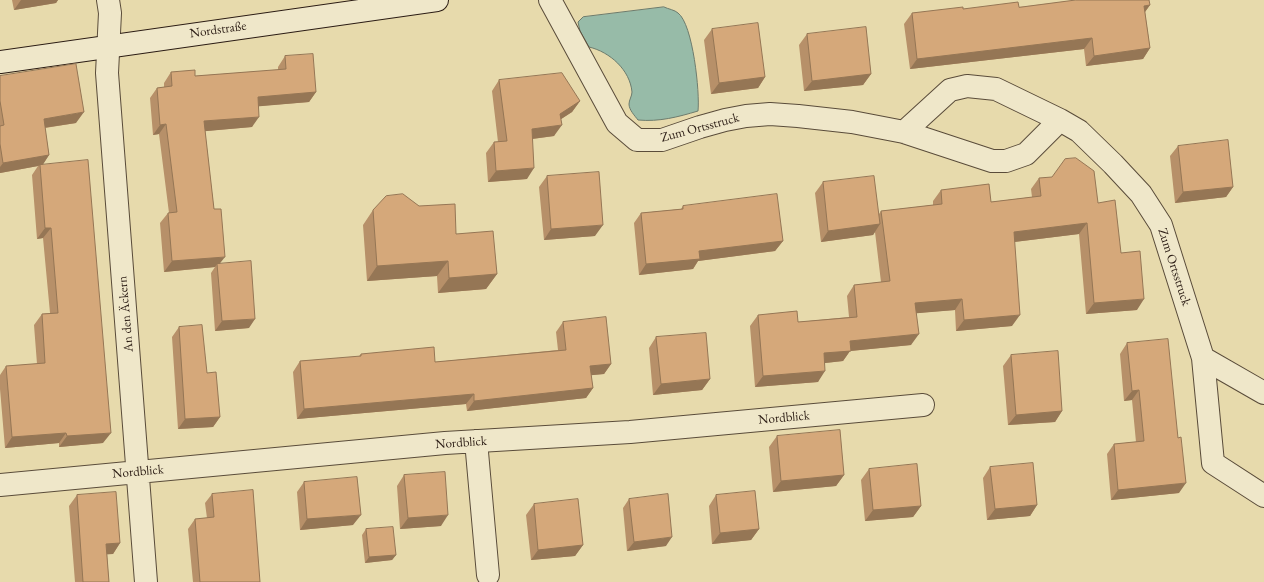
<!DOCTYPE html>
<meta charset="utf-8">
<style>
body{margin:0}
canvas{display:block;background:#e7daac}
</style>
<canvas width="1264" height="582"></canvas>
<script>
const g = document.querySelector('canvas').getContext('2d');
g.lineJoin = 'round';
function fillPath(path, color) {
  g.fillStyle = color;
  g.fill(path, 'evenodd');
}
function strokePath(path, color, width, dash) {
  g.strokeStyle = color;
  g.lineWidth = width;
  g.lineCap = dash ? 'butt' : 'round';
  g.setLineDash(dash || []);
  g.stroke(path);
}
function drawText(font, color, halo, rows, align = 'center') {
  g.font = font + ' "EB Garamond",serif';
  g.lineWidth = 3;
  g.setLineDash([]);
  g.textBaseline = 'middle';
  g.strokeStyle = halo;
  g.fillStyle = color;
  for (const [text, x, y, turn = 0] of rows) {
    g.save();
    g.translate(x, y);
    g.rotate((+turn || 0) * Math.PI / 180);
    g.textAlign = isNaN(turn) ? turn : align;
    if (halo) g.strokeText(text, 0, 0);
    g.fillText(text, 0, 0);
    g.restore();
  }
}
const water = new Path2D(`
 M664,7C668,9 675,10 678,13C693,24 700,93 698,111C678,117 659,122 638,120C635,116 629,110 629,104C629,100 632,96 632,92C630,70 610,52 589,47L580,31L578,22L583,17Z`);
fillPath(water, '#97bba8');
strokePath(water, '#6c7b6d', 1);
const street = new Path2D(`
 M108,0L110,13L107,73L146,582
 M550,0L617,123L637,140H662L700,127L725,120L746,116L770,114L798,116L852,122L904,132L992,161H1006L1026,154L1060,120L1079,131L1113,164L1141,194L1161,225L1203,358L1213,463L1264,496
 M904,132L950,90L967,86L996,89L1060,120
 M1203,358L1264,393
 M476,441L488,575
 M0,485L445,443L630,432L923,405`);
const secondary = new Path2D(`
 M0,62L437,0`);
strokePath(street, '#5a4c3a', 24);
strokePath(secondary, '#2b1c14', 24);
strokePath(street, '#efe7c9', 22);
strokePath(secondary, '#efe7c9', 22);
fillPath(new Path2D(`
 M12,0H58L56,3L14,10Z
 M1150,5L1145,12L1150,48L1143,59L1086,66L1084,49L910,69L904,24L912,13L963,9L1019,7Z
 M712,29L765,77L758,88L711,94L704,40Z
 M807,34L871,74L863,85L804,91L799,45Z
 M285,56L316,92L309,102L259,106L252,127L205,131L220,263L249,328L215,331L211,273L215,267L164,272L160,223L168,213H169L159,134L153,135L150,98L157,88L164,87V83L171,72L195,76L278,70V67Z
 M0,76L76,123L45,128L49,155L43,164L103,443L59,447V443L5,448L0,389V375L6,366L37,364L34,325L42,314L50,313L43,238L37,239L32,175L38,166L0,173Z
 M499,80L580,101L572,112L561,119L554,136L532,139L527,179L488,182L486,153L494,142H498L492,91Z
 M1178,146L1233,187L1226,197L1175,203L1170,156Z
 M547,176L595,236L544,240L539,187Z
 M1039,178L1098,203L1121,253L1137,310L1086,314L1079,234L1014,242L1012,326L956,331L955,310L916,313L911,345L850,351L843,361L825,363L818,382L755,387L750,326L758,315L798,322L849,317L847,296L854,285L881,282L875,232L873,235L821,242L815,193L823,182L879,214L881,211L933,205V201L941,190L991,202L1032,197L1031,189Z
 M683,206L783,241L775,251L698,261L693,269L639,275L634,223L641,213L681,209Z
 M373,210L456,234L497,274L486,289L438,293L437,276L367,281L363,225Z
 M563,322L611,364L604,374L591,375L593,388L586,398L467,411L466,404L297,419L293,372L300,361L358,357L361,354L435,362L558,350L556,332Z
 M179,327L220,417L213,427L178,429L172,337Z
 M656,337L710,379L702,390L653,395L649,348Z
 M1127,343L1179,493L1111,500L1107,454L1114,444L1136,442L1132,400L1124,401L1120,354Z
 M1011,355L1062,411L1055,422L1008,425L1003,366Z
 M777,436L844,475L836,486L773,492L769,447Z
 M990,467L1037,505L1030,516L987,520L983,478Z
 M869,469L921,506L913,517L865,521L861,480Z
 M404,475L441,526L400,529L397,486Z
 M304,482L353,525L300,530L297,492Z
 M212,494L260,582H193L188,529L195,519L207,518L205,503Z
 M77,495L120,543L113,554H107L109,582H75L69,506Z
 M716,495L759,529L751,540L712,544L709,506Z
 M629,499L666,546L627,551L623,508Z
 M534,504L583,545L575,556L531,560L526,515Z
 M366,529L396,555L392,560L365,563L362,535Z`), '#b79069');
fillPath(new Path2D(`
 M21,0H58L56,3L14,10Z
 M1150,5L1142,16L1144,6Z
 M1092,38L1084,49L910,69L917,59Z
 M1150,48L1143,59L1086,66L1094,56Z
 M871,74L863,85L804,91L812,81Z
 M765,77L758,88L711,94L719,83Z
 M316,92L309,102L251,107L258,97Z
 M580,101L572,112L552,125L560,114Z
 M84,112L76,123L36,129L44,119Z
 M259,117L252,127L196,132L204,121Z
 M166,124L159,134L153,135L160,125Z
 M562,125L554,136L524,140L532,129Z
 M49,155L42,166L40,165L38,166L0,173V167L3,163Z
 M534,168L527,179L488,182L496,171Z
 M1233,187L1226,197L1175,203L1183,192Z
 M1087,223L1079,234L1006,243L1014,232Z
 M880,224L873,235L821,242L828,231Z
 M603,225L595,236L544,240L551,229Z
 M45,228H51L43,238L37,239Z
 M783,241L775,251L698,261L693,269L639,275L646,264L699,251Z
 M225,257L217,267V264L215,267L164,272L172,261Z
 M448,261L437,276L367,281L377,266Z
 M497,274L486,289L438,293L449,278Z
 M962,299L955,310L908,314L915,303Z
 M1144,299L1137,310L1086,314L1094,303Z
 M1020,315L1012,326L956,331L964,320Z
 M255,319L249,328L215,331L222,321Z
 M919,334L911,345L850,351L843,361L816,364L824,353L850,341Z
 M611,364L604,374L583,376L590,366Z
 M825,371L818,382L755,387L763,376Z
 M710,379L702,390L653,395L661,384Z
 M593,388L586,398L467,411L474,401Z
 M1139,390L1132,400L1124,401L1132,391Z
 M474,394L466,404L297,419L304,409Z
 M1062,411L1055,422L1008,425L1016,415Z
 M220,417L213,427L178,429L185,419Z
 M66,433L59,443L5,448L12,437Z
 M111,433L103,443L59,447L67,436Z
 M844,475L836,486L773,492L781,481Z
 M1186,483L1179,493L1111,500L1118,490Z
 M1037,505L1030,516L987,520L995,509Z
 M921,506L913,517L865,521L873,510Z
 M361,515L353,525L300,530L307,519Z
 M448,515L441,526L400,529L408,518Z
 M759,529L751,540L712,544L720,533Z
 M672,537L666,546L627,551L634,542Z
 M120,543L113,554L98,555L106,544Z
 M583,545L575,556L531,560L538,550Z
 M396,555L392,560L365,563L369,557Z`), '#957655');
const building = new Path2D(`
 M1076,0H1149L1150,5L1144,6L1150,48L1094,56L1092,38L917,59L912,13L963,7V9L1018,2L1019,7Z
 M758,23L765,77L719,83L712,29Z
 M866,27L871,74L812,81L807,34Z
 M313,54L316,92L258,97L259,117L204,121L214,209H221L225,257L172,261L168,213L177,212L166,124L160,125L157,88L172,86L171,72L195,70V76L286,69L285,56Z
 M76,64L84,112L44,119L49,155L3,163L0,144V126L4,125L0,101V76Z
 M562,73L580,101L560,114L562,125L532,129L534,168L496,171L494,142L507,141L499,80Z
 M1228,140L1233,187L1183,192L1178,146Z
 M1076,158L1094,171L1098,203L1115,200L1121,253L1140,251L1144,299L1094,303L1087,223L1014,232L1020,315L964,320L962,299L915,303L919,334L850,341L851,351L824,353L825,371L763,376L758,315L797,311L798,322L857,317L854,285L890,281L881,211L942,204L941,190L989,184L991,202L1041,196L1039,178L1052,177L1065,159Z
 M88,160L111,433L67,436L66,433L12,437L6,366L45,363L42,314L58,313L51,228H45L40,165Z
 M599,172L603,225L551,229L547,176Z
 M874,176L880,224L828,231L823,182Z
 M403,194L419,206L455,204L456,234L493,231L497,274L449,278L448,261L377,266L373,210L386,196Z
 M777,194L783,241L699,251L700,259L646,264L641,213L683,209V206Z
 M251,261L255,319L222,321L217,264Z
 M606,317L611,364L590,366L593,388L474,401V394L304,409L300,361L361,356V354L434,347L435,362L566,350L563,322Z
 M202,325L207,373L216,372L220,417L185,419L179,327Z
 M706,333L710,379L661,384L656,337Z
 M1168,339L1178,438L1181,437L1186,483L1118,490L1114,444L1144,441L1139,390L1132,391L1127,343Z
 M1058,351L1062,411L1016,415L1011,355Z
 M840,430L844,475L781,481L777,436Z
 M1033,463L1037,505L995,509L990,467Z
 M917,464L921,506L873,510L869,469Z
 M445,472L448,515L408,518L404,475Z
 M357,477L361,515L307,519L304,482Z
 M253,490L260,582H200L195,519L214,517L212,494Z
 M755,491L759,529L720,533L716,495Z
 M116,492L120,543L106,544L109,582H83L77,495Z
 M668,494L672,537L634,542L629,499Z
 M578,499L583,545L538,550L534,504Z
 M393,527L396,555L369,557L366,529Z`);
fillPath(building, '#d5a87a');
strokePath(building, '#957655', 1);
drawText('13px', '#2b1c14', '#efe7c9', [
 ["Nordstraße",218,30,-8],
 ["Zum Ortsstruck",700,128,-15],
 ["Zum Ortsstruck",1174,267,72],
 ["An den Äckern",126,314,-95],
 ["Nordblick",784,418,-5],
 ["Nordblick",461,443,-4],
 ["Nordblick",138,472,-5]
]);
</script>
